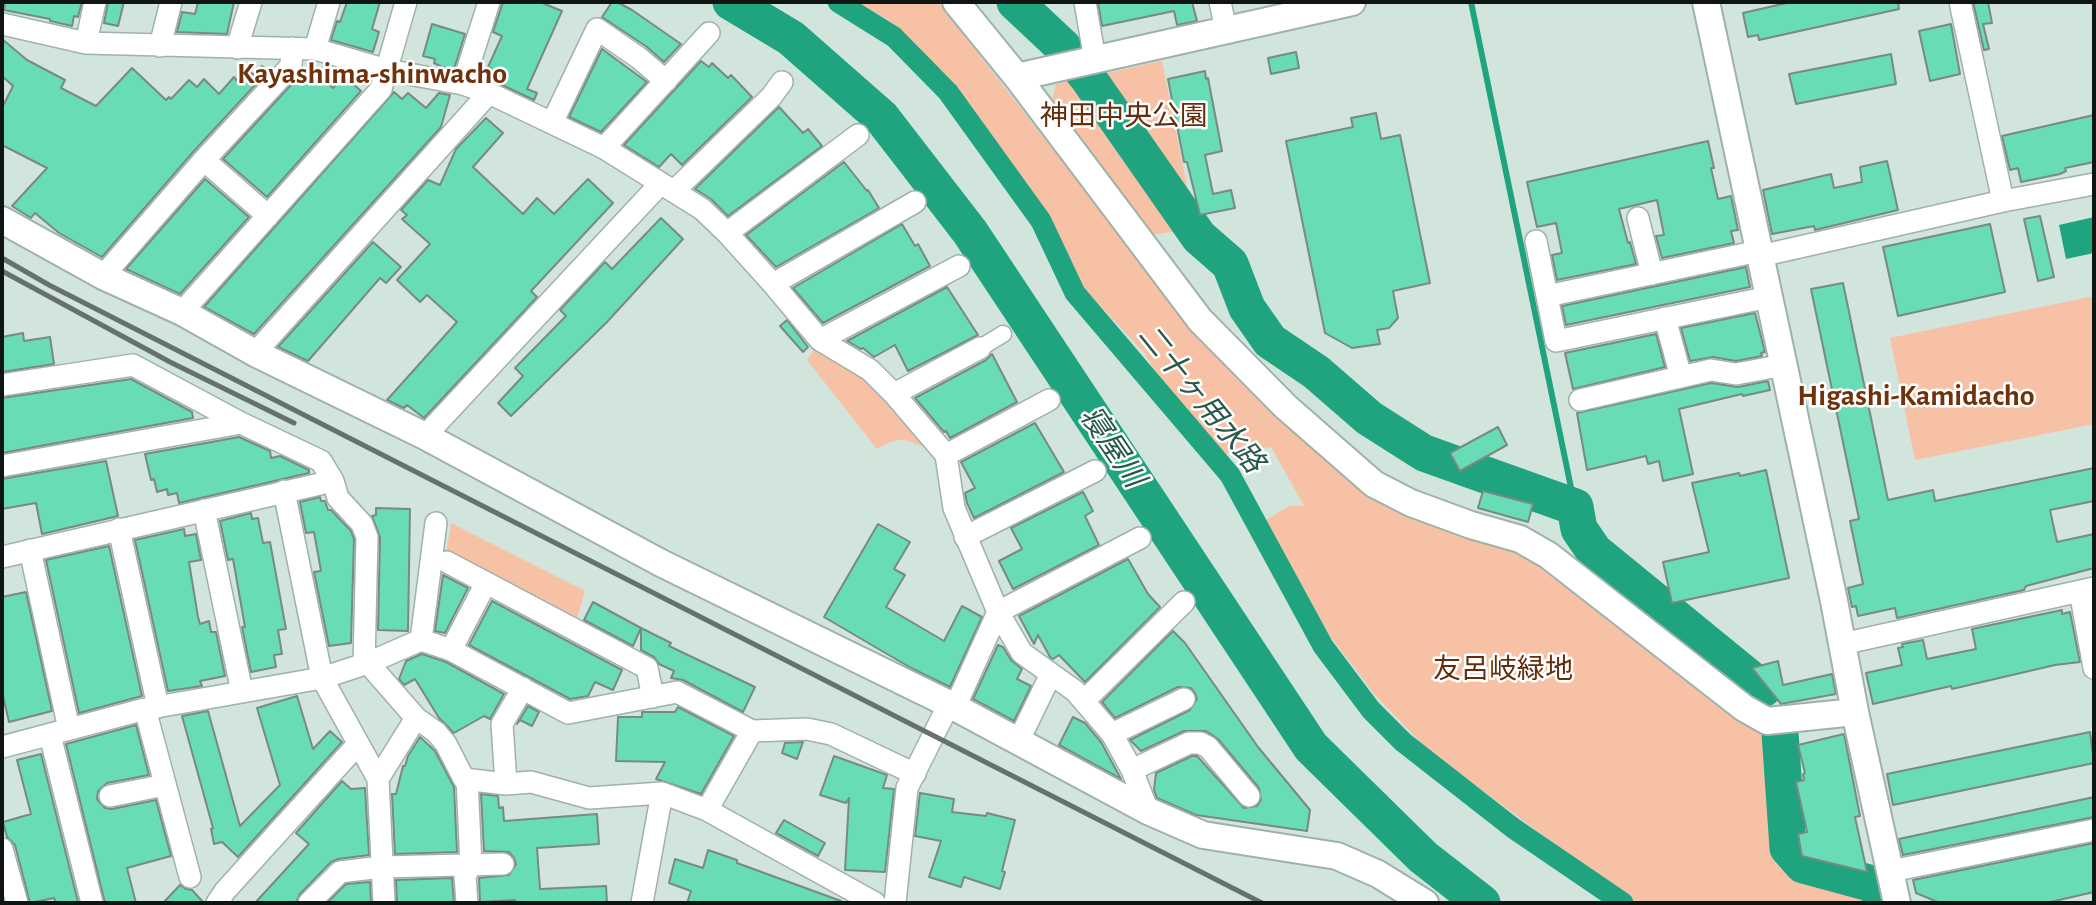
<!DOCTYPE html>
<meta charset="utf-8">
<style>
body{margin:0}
#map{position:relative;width:2096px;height:905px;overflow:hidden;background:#d1e5dd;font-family:"Alegreya Sans",sans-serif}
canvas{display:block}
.frame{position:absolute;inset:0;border:4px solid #0e1512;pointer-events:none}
</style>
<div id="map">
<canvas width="2096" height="905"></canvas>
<div class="frame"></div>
</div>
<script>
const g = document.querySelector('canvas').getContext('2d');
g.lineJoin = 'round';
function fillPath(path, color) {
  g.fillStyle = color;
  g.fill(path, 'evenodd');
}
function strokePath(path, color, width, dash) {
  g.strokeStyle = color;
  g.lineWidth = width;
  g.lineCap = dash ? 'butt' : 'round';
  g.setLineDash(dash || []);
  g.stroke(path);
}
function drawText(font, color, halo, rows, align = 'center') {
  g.font = font + ' "Alegreya Sans","Noto Sans JP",sans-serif';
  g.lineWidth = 5;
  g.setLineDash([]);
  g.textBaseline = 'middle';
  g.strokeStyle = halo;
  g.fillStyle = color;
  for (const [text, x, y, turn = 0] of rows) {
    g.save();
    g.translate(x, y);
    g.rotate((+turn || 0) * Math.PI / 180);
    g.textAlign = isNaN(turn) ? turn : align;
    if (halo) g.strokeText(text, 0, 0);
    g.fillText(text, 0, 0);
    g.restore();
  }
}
fillPath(new Path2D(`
 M855,2H938L1137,257L1300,435L1525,550L1763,733L1778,734L1782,754L1787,848L1802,867L1873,885L1883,903H1637L1622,894L1427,749L1375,695L1330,636L1266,520L1289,506H1304L1271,447L1225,454L1168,393L1145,354L1094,299L1083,292L1046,211L939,70L914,42L887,19Z
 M1162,61L1195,227L1154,235L1052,100L1056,84Z
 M2094,296V424L1915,460L1890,338Z
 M815,348L869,381L926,439L922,446C901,437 897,438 877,449L807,360Z
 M451,523L585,591L576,622L446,554Z`), '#f7c1a6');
fillPath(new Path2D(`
 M2094,217V253L2066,259L2059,225Z`), '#20a37f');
strokePath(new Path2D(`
 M1471,2L1575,507`), '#20a37f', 6);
strokePath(new Path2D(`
 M838,2L894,37L948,92L1041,221L1075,293L1230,475L1323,646L1371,710L1403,742L1513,828L1623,903`), '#20a37f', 21);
strokePath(new Path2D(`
 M731,2L791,38L882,118L970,232L1311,747L1423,857L1482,903
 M1015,2L1063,47L1088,78L1199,237L1230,264L1247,308L1270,341L1316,372L1369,418L1424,453L1575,507L1579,529L1594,551L1763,689
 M1780,733L1788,848L1803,865L1873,884L1883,898`), '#20a37f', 37);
const building = new Path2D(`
 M5,2H82L78,17L74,16L72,26L50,21V19L4,10Z
 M108,2H124L118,26L104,23Z
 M198,2H234L227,34L177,32L182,12L195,14Z
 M347,2H380L372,29L379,32L373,52L331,40L337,21L340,22Z
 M503,2H540L562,11L527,89L537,93L534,100L487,78L491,68L488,67L502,36L493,32Z
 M612,2H617L632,10L681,44L664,62L647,47L602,17Z
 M1098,2H1192L1197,21L1177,25L1174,11L1102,26Z
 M1791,2H1898L1899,9L1759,40L1758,35L1748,37L1743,13Z
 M1973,2H1988L1992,23L1983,24L1989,49L1984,50Z
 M432,24L465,34L454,69L442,67L434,63L435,59L423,56Z
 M1951,24L1960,74L1930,81L1919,31Z
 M2,39L27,60L65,80L61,88L96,106L132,68L166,100L169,97L171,99L189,80L197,87L204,79L219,94L234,77L239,83L251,72L253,75L262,66L268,71L194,151L102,257L59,233L35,213L31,218L12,206L47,168L2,145V108L13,86L2,76Z
 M602,49L647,82L601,132L569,117Z
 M1296,52L1299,68L1271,74L1268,58Z
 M1891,54L1896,84L1796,104L1789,74Z
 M701,61L709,67L712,63L728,78L731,75L752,97L682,165L671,154L659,167L624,145Z
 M1205,71L1206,79L1208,78L1222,151L1205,155L1213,194L1231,190L1235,208L1200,215L1187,162H1184L1168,79Z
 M317,73L333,88L344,76L361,91L267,197L223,159L301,74L309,81Z
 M394,92L402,99L408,93L426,108L439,93L450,95L441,127L254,334L204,307Z
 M779,107L803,133L808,129L822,146L728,216L711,199L695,189Z
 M1376,113L1381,139L1400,135L1430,283L1393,291L1398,318L1389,328L1377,330L1380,344L1352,348L1325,333L1286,141L1353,127L1351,118Z
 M2094,115V162L2065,168L2066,171L2060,174L2021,182L2018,168L2010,170L2002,136Z
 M486,118L503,133L473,167L523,214L537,198L554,214L588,179L613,203L531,291L537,297L424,418L407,405L404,408L387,400L457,322L427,295L420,302L397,280L430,244L402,219L407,215L401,210L428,180L440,185L456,149Z
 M1708,141L1714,168H1711L1718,199L1731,196L1738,230L1731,231L1734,243L1662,258L1656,236L1664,235L1657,200L1619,209L1628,243L1630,242L1636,264L1557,280L1552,255L1562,253L1556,223L1537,227L1527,182Z
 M1887,161L1898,210L1815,230L1814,226L1772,234L1763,190L1831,174L1834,188L1862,182L1860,167Z
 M844,162L867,191L868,190L879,208L776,267L746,235Z
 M205,179L249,217L180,294L126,269Z
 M2040,216L2054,277L2038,281L2024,219Z
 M661,218L683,239L607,322L511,416L498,403L523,376L515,368L566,316L560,310L605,262L612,269Z
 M902,224L915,246L918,244L930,266L823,323L793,288Z
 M1990,224L2005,292L1898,316L1883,247Z
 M373,242L401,267L386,283L380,278L308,361L278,347Z
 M1746,267L1750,287L1566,325L1562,306Z
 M1843,283L1888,500L1933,490L1935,501L2094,468V501L2050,510L2057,542L2094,534V568L2026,586L2024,590L1897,618L1895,608L1858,616L1856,606L1852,607L1848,588L1863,584L1850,521L1859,519L1811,289Z
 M947,287L978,335L908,371L895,345L874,357L863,348L861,349L847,341Z
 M1755,313L1765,352L1761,353L1762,356L1736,361L1713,357L1690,361L1681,328Z
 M787,320L808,347L803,352L780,326Z
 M23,333L24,341L50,337L54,364L2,372V337Z
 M1656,334L1665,367L1573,389L1565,353Z
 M992,354L1017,402L950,438L946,431L944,432L915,398L986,360Z
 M131,379L192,412L193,418L2,453V398Z
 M1768,381L1770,390L1743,396L1742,394L1679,409L1693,474L1663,481L1659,461L1648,464L1646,456L1587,470L1577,413L1711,383L1738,387Z
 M1035,423L1064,472L974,518L967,503L965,493L975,488L961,462Z
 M1498,427L1507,445L1460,471L1450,453Z
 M239,437L270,451L271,458L280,456L309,470V473L179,503L177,493L168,495L167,489L157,492L154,479L151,480L145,454Z
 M106,461L118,516L42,534L36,503L2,509V479Z
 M1766,470L1789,578L1672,603L1663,562L1709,552L1692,483L1739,473L1740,476Z
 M1483,491L1533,504L1528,522L1478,508Z
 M1083,492L1093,511L1085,516L1099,545L1013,589L999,561L1022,549L1011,528Z
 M320,497L321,501H325L328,510H331L351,531L354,539L351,643L329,646L314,572L321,571L314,532L306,533L300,502Z
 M376,508L410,509L408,631L378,630L380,537L372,516L376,515Z
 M251,513L252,519L258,518L263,543L270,542L286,629L278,630L282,654L274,655L276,667L251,672L242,627H245L233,559L228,560L220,521Z
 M878,524L910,542L894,569L905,575L886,607L944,641L962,606L982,617L950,687L911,668L824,617Z
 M184,529L185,536L196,534L201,560L189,562L198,617L200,624L209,621L211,632H216L225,676L200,681L202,686L168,691L135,540Z
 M109,546L142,696L79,713L46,560Z
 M1128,559L1148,594L1160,607L1085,682L1059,655L1053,659L1050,657L1038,635L1034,644L1019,616Z
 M443,575L468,588L445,633L435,631Z
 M26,592L52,711L9,722L2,692V597Z
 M492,601L622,670L613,690L595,682L588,696L570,699L469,645Z
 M593,602L641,628L633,646L584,620Z
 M2062,610V614L2070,612L2080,662L2055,665L1952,689L1951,686L1873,704L1866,673L1902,665L1898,648L1903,647L1902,644L1923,640L1927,659L1976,649L1972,629Z
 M641,628L671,643L669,646L755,687L743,712L683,680L671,678L674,671L659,664L654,657L641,650Z
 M1173,631L1185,643L1258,747L1310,810L1307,831L1196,815L1157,798L1154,790L1156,773L1192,756H1197L1244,808L1257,806L1261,800L1259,788L1218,739L1206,731H1184L1141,751L1130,740L1190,710L1197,699L1195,693L1191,688L1178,687L1115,718L1102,702Z
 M998,645L1003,647L1011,660L1022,669L1017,679L1031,686L1014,721L973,699Z
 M422,654L446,662L504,694L490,719L484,716L454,733L439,718L415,679L404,685L399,679L406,661Z
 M1778,661L1783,685L1832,674L1836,694L1781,704L1752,668Z
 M297,696L313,749L330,731L342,742L238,857L222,842L214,844L211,829L213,828L182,716L208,711L240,826L280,785L257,708Z
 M528,706L539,712L532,726L520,720L517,724Z
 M678,707L734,736L701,794L656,779L665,762L616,761L618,717H642V712H675Z
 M1073,717L1085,723L1101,742L1121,779L1059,745Z
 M136,725L149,775L107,783L98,791L97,799L105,808L112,809L156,800L171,856L127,868L136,903H105L66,744Z
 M2090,732L2094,763L1893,805L1887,774Z
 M1844,734L1860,816L1855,817L1867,872L1802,856L1798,834L1807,832L1796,782L1804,780L1803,774L1805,773L1798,745Z
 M420,737L435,751L454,787L457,852L395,854L392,794H396L403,766H405L408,756Z
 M803,742L797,759L782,753L785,743Z
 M41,754L78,902L73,903H56L54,898L30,903L15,845L7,837L3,822L31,814L17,760Z
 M834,756L887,775L883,788L894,789L885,872L845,870L849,798L846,803L820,795Z
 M342,781L351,789L365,788L369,855L338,859L331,862L300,894L296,903H255L309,844L296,833Z
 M920,793L954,799L952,812L986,816L987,813L1015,820L1002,871L1005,872L1000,889L964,877L961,887L929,877L941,841L915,836Z
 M481,794L498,796L499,808L503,807L504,821L597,814L599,844L537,848L540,889L606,886L607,903H515V900L480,902L479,878L509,875L516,864L514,858L509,852L484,851Z
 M2094,797V817L1903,855L1899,839Z
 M784,820L825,843L818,856L776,833Z
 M2094,843V892L2046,903H1940L1916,893L1913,880Z
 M708,850L737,860V863L841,901V903H687L691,891L669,883L675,859L703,868Z
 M452,878L454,903H397L396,880Z
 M370,882L371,903H327L346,884Z
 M180,885L186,889L192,890L204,903H163Z`);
fillPath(building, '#68dcb6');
strokePath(building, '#788a83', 2);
const pedestrian = new Path2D(`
 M980,348L1003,334`);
const minor = new Path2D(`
 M1085,2L1095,60
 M1220,2L1226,30
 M1960,2L2003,201
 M2,24L86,43L315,49L387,70L463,84L489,93L604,148L702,209L727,233L773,284L820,340L870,370L894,394L946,455L954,508L998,612L1022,653L1075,691L1112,734L1132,770L1148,811
 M86,43L95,2
 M160,46L171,2
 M237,48L251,2
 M315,49L329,2
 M463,84L489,2
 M552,123L597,29L639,58L666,81
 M604,148L709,33
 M204,160L268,216
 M674,191L771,97L782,82
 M1638,218L1652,274
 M727,233L858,135
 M1536,241L1556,341L1769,297
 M1760,256L2003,201L2094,184
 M103,276L204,160L291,66L292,48
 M773,284L915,202
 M1547,296L1759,251
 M182,312L381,89L406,2
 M1665,318L1681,377
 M820,340L959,266
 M255,353L489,93
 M2,385L133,365L241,423L321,461L333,481L338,498L362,524L367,537L364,664
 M894,394L980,348
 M1580,400L1711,370L1736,374L1784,365
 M425,436L661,183
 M946,455L1049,400
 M2,466L241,423
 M284,491L322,678L378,779L384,903
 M204,510L242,692
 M119,529L158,707
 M965,537L1095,471
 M30,550L69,729
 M2,557L333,481
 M447,562L647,668L653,697
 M2080,591L2094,668
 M421,640L436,523
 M1842,644L2094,588
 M451,650L486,583
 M368,663L416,718L436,732L446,744L464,779L506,784L531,782L589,798L662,793L707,810L752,731
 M1084,701L1184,602
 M955,707L998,612L1140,538
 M145,709L190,877
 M1112,734L1184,699
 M50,735L92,903
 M1018,742L1051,674
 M2,747L145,709L322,678L368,663L421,640L451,650L568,713L677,692L752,731L807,729L831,734L915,774
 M1132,770L1189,743H1200L1208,747L1249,796
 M378,779L416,718
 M506,784L502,724L523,688
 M110,796L165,785
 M707,810L875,903
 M2,849L17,903
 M1891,871L2094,830
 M217,903L225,891L358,744
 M309,903L340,872L381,867L503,864
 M467,903L465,876L471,865L467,779
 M642,903L662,793
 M895,903L907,788L949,704`);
const tertiary = new Path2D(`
 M956,2L1017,77L1200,320L1286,407L1374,484L1411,503L1471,525L1520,539L1548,555L1744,708L1767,721L1855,712L1897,903
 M1706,2L1834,601L1855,712
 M1017,77L1352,2
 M2,220L103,276L182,312L255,353L425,436L661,563L949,704L1148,811L1203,835L1337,856L1378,874L1425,903`);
strokePath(pedestrian, '#9fb2aa', 19);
strokePath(minor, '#9fb2aa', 24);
strokePath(tertiary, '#9fb2aa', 30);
strokePath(pedestrian, '#fff', 16);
strokePath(minor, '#fff', 21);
strokePath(tertiary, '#fff', 26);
strokePath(new Path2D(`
 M2,258L49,285C452,494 859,695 1262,903
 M2,271L170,362L294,423`), '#65716c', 5);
drawText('28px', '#642d0b', '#fff', [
 ["神田中央公園",1124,117],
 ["友呂岐緑地",1503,670]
]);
drawText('bold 30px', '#70320b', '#fff', [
 ["Kayashima-shinwacho",372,74],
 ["Higashi-Kamidacho",1916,396]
]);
drawText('italic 30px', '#275848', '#fff', [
 ["二十ヶ用水路",1201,399,51],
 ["寝屋川",1112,447,56]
]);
</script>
